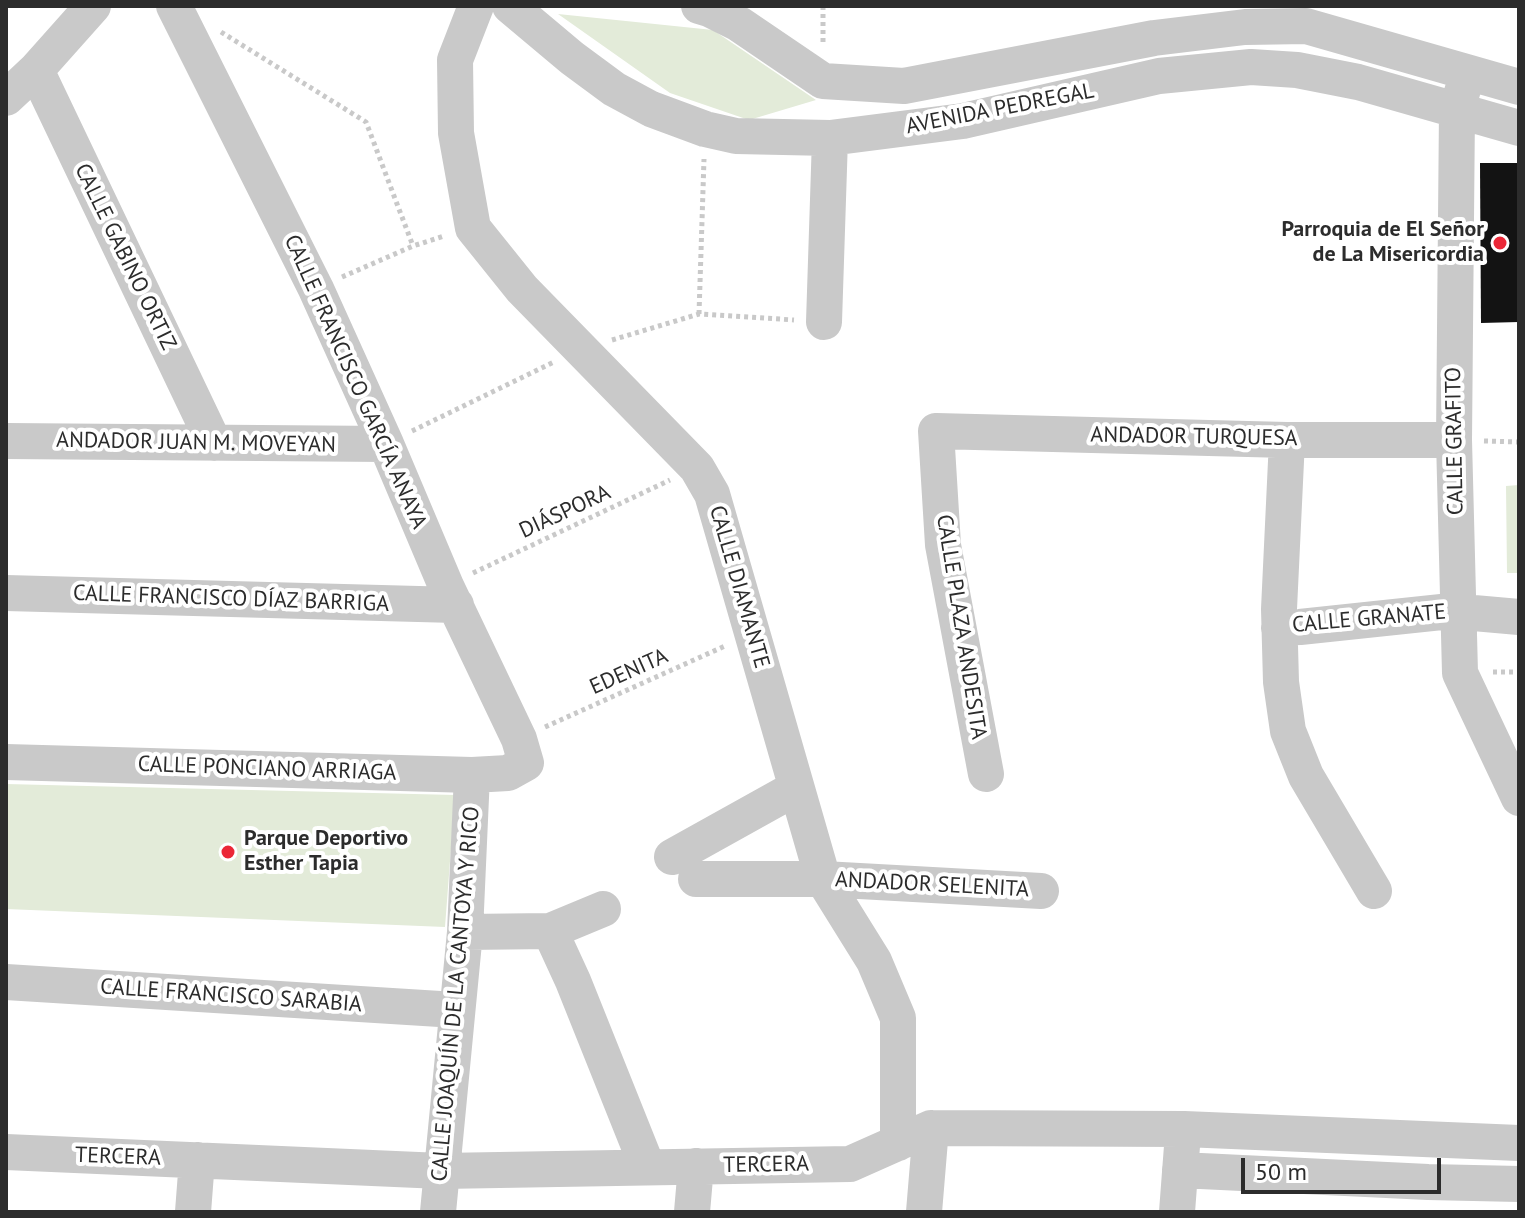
<!DOCTYPE html>
<meta charset="utf-8">
<style>
body{margin:0}
#map{position:relative;width:1525px;height:1218px;overflow:hidden;background:#fff;font-family:"PT Sans",sans-serif}
canvas{display:block}
.frame{position:absolute;inset:0;border:8px solid #2c2c2c;pointer-events:none}
.scale{position:absolute;left:1241px;top:1158px;width:200px;height:36px;box-sizing:border-box;border:4px solid #2c2c2c;border-top:0;padding-left:10px;font-size:24px;line-height:28px;white-space:nowrap;color:#2c2c2c;-webkit-text-stroke:6px #fff;paint-order:stroke}
</style>
<div id="map">
<canvas width="1525" height="1218"></canvas>
<div class="frame"></div>
<div class="scale">50 m</div>
</div>
<script>
const g = document.querySelector('canvas').getContext('2d');
g.lineJoin = 'round';
function fillPath(path, color) {
  g.fillStyle = color;
  g.fill(path, 'evenodd');
}
function strokePath(path, color, width, dash) {
  g.strokeStyle = color;
  g.lineWidth = width;
  g.lineCap = dash ? 'butt' : 'round';
  g.setLineDash(dash || []);
  g.stroke(path);
}
function drawText(font, color, halo, rows, align = 'center') {
  g.font = font + ' "PT Sans",sans-serif';
  g.lineWidth = 8;
  g.setLineDash([]);
  g.textBaseline = 'middle';
  g.strokeStyle = halo;
  g.fillStyle = color;
  for (const [text, x, y, turn = 0] of rows) {
    g.save();
    g.translate(x, y);
    g.rotate((+turn || 0) * Math.PI / 180);
    g.textAlign = isNaN(turn) ? turn : align;
    if (halo) g.strokeText(text, 0, 0);
    g.fillText(text, 0, 0);
    g.restore();
  }
}
fillPath(new Path2D(`
 M558,14L713,30L816,100L749,120L670,93Z
 M1519,485V573H1507L1506,486Z
 M6,784L455,795L445,927L6,909Z`), '#e3ebd9');
fillPath(new Path2D(`
 M1480,163H1519V322L1481,323Z`), '#131313');
strokePath(new Path2D(`
 M823,6V44
 M221,32L366,122L413,246
 M342,277L413,246L444,236
 M699,314L704,159
 M612,340L699,314L794,320
 M412,431L554,362
 M1484,441L1519,442
 M473,573L670,480
 M1493,672H1519
 M545,727L725,646`), '#c9c9c9', 5, [4, 4]);
strokePath(new Path2D(`
 M476,6L455,60L456,133L473,228L522,289L697,468L712,494L823,879L874,961L898,1018V1143
 M510,6L572,58L614,89L651,109L705,129L736,136L830,138L963,121L1159,76L1251,67L1297,70L1358,82L1519,128
 M699,6L709,9L739,24L823,81L904,86L1154,38L1245,27L1306,26L1519,87
 M36,70L214,443
 M1463,89L1457,109L1454,440L1460,673L1519,798
 M6,98L36,70L93,6
 M824,322L830,138
 M1287,440L1279,609L1281,682L1288,731L1306,776L1374,891
 M6,441L386,444
 M6,593L456,605
 M1279,628L1300,627L1451,611L1519,617
 M6,762L472,775L508,773L526,763L519,739L446,586L386,444L316,289L174,6
 M986,774L943,545L936,431L1287,440H1454
 M672,857L796,788
 M696,879H823L1041,891
 M550,931L573,981L647,1166
 M465,932L550,931L603,909
 M6,982L456,1010
 M6,1152L441,1171L850,1164L931,1128L1184,1129L1519,1143
 M1180,1170L1428,1182L1519,1184
 M193,1212L197,1160
 M438,1212L465,932L472,775
 M692,1212L696,1166
 M924,1212L931,1128
 M1177,1212L1182,1146`), '#c9c9c9', 36);
for (const [x, y, r, color] of [
 [1500,243,8,"#eb2737"],
 [228,852,8,"#eb2737"]
]) {
  const dot = new Path2D();
  dot.arc(x, y, r, 0, 2 * Math.PI);
  g.fillStyle = color;
  g.fill(dot);
  strokePath(dot, '#fff', 3);
}
drawText('22px', '#2c2c2c', '#fff', [
 ["AVENIDA PEDREGAL",1000,109,-11],
 ["CALLE GABINO ORTIZ",125,257,64],
 ["CALLE FRANCISCO GARCÍA ANAYA",355,382,66],
 ["ANDADOR TURQUESA",1194,437,1],
 ["CALLE GRAFITO",1455,441,-91],
 ["ANDADOR JUAN M. MOVEYAN",196,443,1],
 ["DIÁSPORA",565,512,-25],
 ["CALLE DIAMANTE",739,587,74],
 ["CALLE FRANCISCO DÍAZ BARRIGA",231,599,2],
 ["CALLE GRANATE",1369,619,-5],
 ["CALLE PLAZA ANDESITA",961,627,81],
 ["EDENITA",629,672,-24],
 ["CALLE PONCIANO ARRIAGA",267,769,2],
 ["ANDADOR SELENITA",932,885,3],
 ["CALLE JOAQUÍN DE LA CANTOYA Y RICO",456,994,-85],
 ["CALLE FRANCISCO SARABIA",231,996,4],
 ["TERCERA",118,1157,2],
 ["TERCERA",766,1165,-1]
]);
drawText('bold 22px', '#2c2c2c', '#fff', [
 ["Parroquia de El Señor",1484,230],
 ["de La Misericordia",1484,255],
 ["Parque Deportivo",244,839,"left"],
 ["Esther Tapia",244,864,"left"]
], 'right');
</script>
